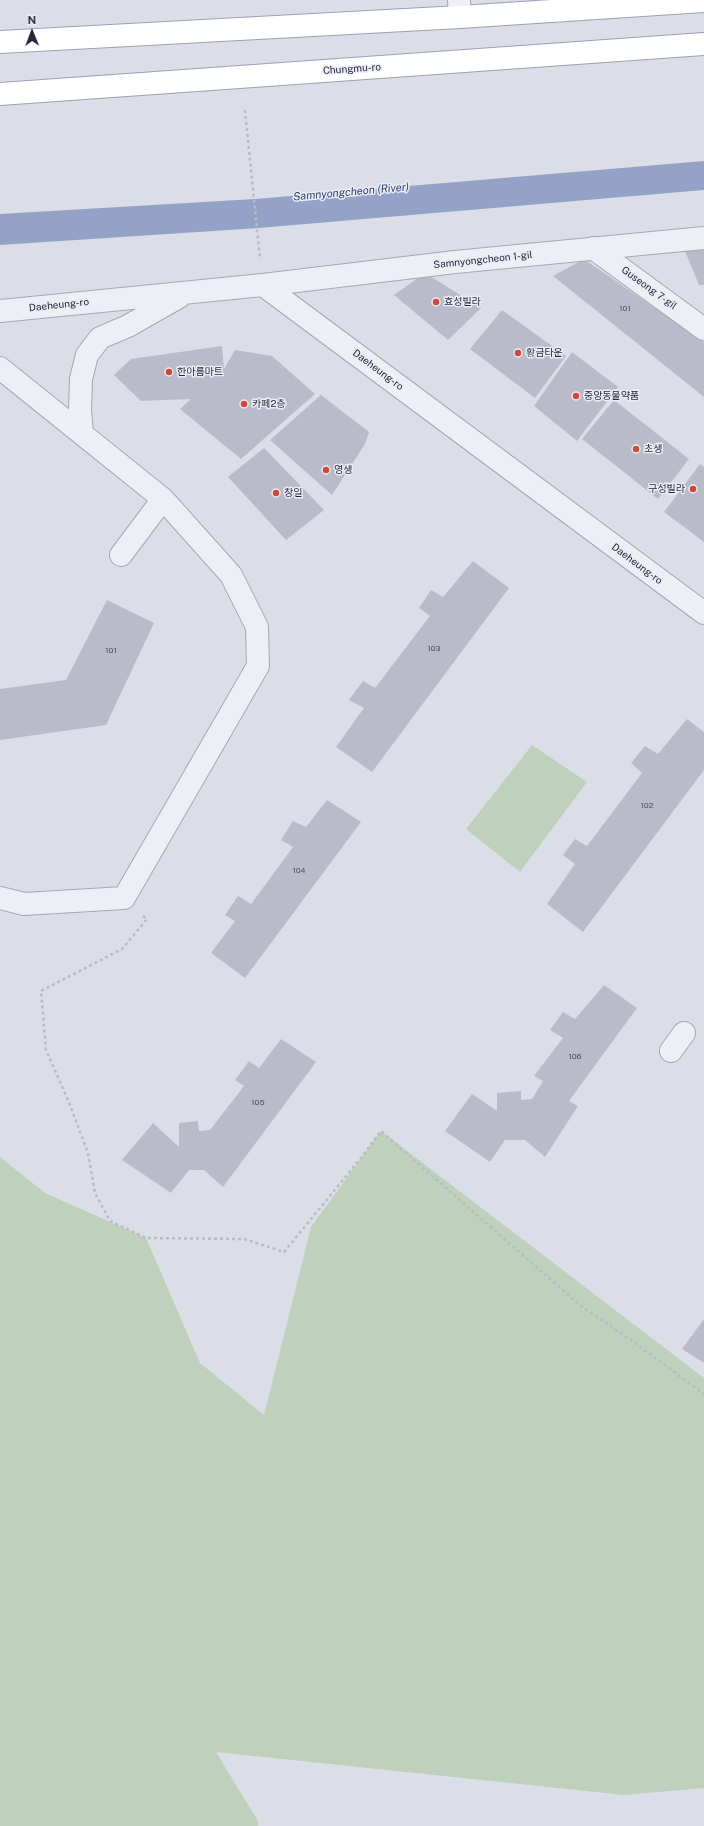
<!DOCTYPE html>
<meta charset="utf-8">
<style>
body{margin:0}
#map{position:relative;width:704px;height:1826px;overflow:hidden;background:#dcdee7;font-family:"Public Sans",sans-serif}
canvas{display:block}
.north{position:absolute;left:12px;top:12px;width:40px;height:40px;-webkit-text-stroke:3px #ebedf4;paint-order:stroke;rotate:359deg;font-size:11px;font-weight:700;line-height:16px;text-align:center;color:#25283d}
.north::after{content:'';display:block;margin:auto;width:14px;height:18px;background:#25283d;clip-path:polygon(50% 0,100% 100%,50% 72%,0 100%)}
</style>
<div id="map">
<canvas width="704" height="1826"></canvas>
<div class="north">N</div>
</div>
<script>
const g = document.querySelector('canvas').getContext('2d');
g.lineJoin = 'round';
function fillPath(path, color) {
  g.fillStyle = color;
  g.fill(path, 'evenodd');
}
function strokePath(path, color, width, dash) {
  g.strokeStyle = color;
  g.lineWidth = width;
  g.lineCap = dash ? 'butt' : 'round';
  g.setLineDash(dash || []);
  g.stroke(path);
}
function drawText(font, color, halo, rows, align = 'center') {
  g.font = font + ' "Public Sans","Noto Sans KR",sans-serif';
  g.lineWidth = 3;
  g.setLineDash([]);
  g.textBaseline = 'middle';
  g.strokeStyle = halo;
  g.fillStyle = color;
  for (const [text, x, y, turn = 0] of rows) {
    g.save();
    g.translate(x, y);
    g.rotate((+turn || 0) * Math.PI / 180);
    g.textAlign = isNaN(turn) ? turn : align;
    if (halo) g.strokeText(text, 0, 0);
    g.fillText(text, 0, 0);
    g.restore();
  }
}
fillPath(new Path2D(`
 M532,745L587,782L520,872L466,829Z
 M381,1131L704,1378V1788L624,1795L216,1752L258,1821V1826H0V1157L45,1193L146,1238L200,1363L264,1415L311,1227Z`), '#bdd1bd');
fillPath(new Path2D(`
 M704,161V190L259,228L0,245V214L255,199Z`), '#95a2c8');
fillPath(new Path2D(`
 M704,249V285H699L685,251Z
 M584,259L704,342V397L553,276Z
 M425,273L481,308L448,340L394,295Z
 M502,310L566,356L535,398L470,349Z
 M222,346L224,369L235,350L272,356L315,394L241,459L180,409L191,399L141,401L114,375L131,359Z
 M572,352L618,387L577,441L534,406Z
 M321,395L369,432L365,444L332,495L270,440Z
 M614,400L689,459L658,499L582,439Z
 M264,448L324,510L286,540L228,477Z
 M700,464L704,467V542L664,512Z
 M473,561L509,588L372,772L336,747L364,708L349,700L363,681L375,688L430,616L419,608L431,590L443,597Z
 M107,600L154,623L106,725L0,740V689L66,680Z
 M687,719L704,732V770L583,932L547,904L575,864L563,855L575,839L587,846L642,773L631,763L645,746L658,754Z
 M327,800L361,822L245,978L211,953L235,921L225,915L238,896L251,904L293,847L281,840L293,821L306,827Z
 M604,985L637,1008L569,1101L578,1106L545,1157L525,1140H505L490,1162L445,1131L472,1094L497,1111V1093L521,1091V1100L532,1099L543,1081L534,1076L563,1038L550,1030L563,1012L575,1019Z
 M281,1039L316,1062L223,1187L204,1170H189L171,1193L122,1160L153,1123L179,1147V1123L198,1121L199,1131L210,1130L244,1086L235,1080L249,1061L259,1068Z
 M704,1319V1363L682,1349Z`), '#b9bbc9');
const minor = new Path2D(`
 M459,0L460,17
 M593,248L704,329
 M263,285L455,262L704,238
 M0,311L263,285L704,613
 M0,368L163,499L231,575L257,627L258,666L124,898L24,904L0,898
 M82,434L80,410L81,379L87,355L100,338L128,326L179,297
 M121,555L163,499
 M671,1051L684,1033`);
const major = new Path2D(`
 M0,42L460,17L704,1
 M0,94L704,44`);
strokePath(minor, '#a5a7b4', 24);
strokePath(major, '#9b9fb3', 24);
strokePath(new Path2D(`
 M245,110L260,259
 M143,916L147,919L122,949L41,991L46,1050L68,1100L88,1153L95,1193L110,1221L146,1238L244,1239L284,1252L361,1158L381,1131L581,1306L631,1340L704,1394`), '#babbc5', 2.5, [3, 3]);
strokePath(minor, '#eeeff5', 22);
strokePath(major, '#fff', 22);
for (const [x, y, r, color] of [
 [436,302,4,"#d2463b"],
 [518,353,4,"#d2463b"],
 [169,372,4,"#d2463b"],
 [576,396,4,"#d2463b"],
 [244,404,4,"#d2463b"],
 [636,449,4,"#d2463b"],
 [326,470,4,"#d2463b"],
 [693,489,4,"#d2463b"],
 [276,493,4,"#d2463b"]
]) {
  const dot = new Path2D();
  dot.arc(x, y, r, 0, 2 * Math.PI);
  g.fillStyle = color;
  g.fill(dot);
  strokePath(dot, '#ebedf4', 1.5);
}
drawText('8px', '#4a4d60', null, [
 ["101",625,309],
 ["103",434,649],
 ["101",111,651],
 ["102",647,806],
 ["104",299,871],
 ["106",575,1057],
 ["105",258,1103]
]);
drawText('10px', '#25283d', '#ebedf4', [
 ["Chungmu-ro",352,69,-4],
 ["Samnyongcheon 1-gil",483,260,-6],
 ["Guseong 7-gil",649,288,36],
 ["Daeheung-ro",59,305,-6],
 ["Daeheung-ro",378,370,37],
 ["Daeheung-ro",637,564,37]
]);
drawText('10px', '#25283d', '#ebedf4', [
 ["효성빌라",444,302],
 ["황금타운",526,353],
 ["한아름마트",177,372],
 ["중앙동물약품",584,396],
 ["카페2층",252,404],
 ["초생",644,449],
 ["영생",334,470],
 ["구성빌라",685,489,"right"],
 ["창일",284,493]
], 'left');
drawText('italic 11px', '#2e3d72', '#ebedf4', [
 ["Samnyongcheon (River)",351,192,-5]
]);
</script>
